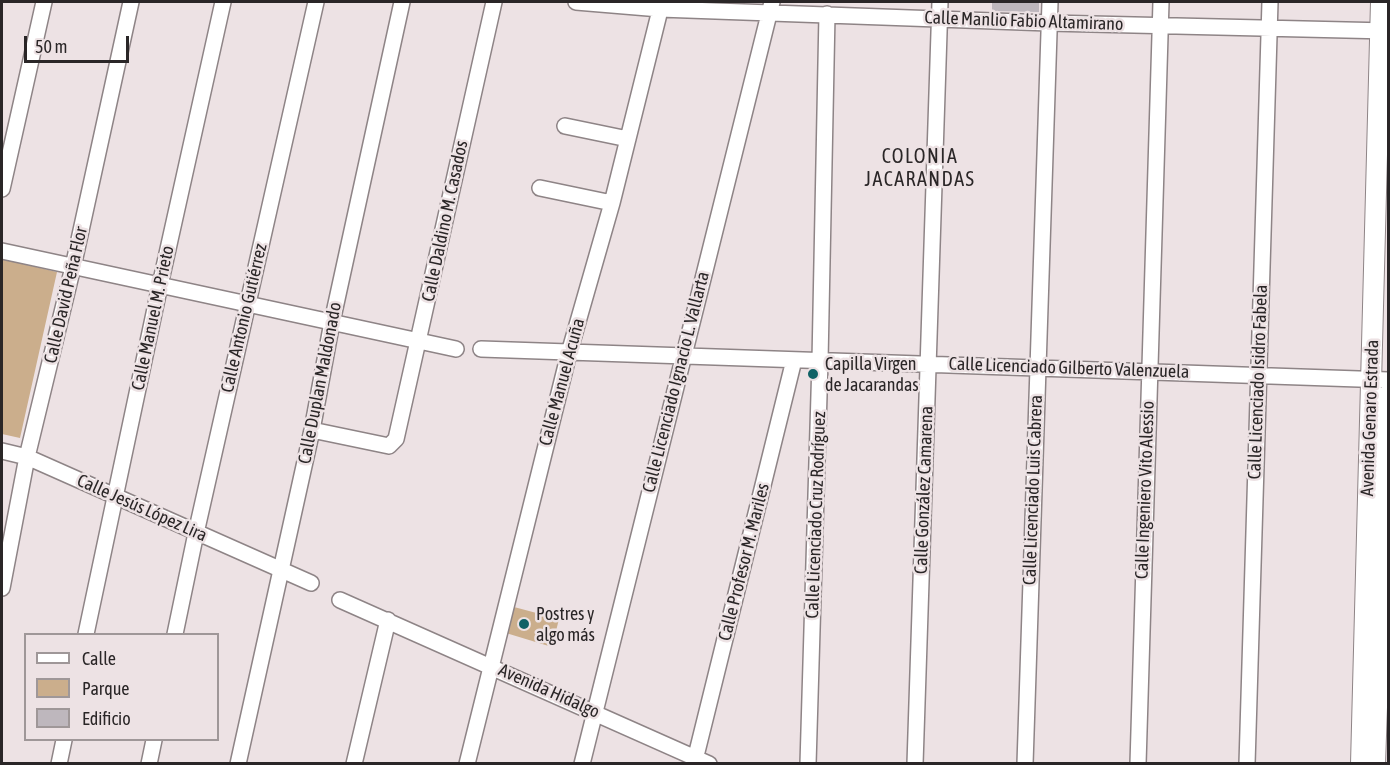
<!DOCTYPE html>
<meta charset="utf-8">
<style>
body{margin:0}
#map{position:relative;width:1390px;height:765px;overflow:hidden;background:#ede2e4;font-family:"Asap Condensed",sans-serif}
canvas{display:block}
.frame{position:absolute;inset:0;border:3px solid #2a2627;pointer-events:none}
.legend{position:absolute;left:24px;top:633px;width:195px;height:108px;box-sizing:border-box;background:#ede2e4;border:2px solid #9f9798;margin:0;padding:8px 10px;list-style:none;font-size:18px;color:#2a2627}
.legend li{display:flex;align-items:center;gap:12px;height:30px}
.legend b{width:30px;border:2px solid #9f9798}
.scale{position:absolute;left:24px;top:36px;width:105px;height:27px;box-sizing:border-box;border:3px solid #2a2627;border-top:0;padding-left:8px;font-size:18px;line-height:21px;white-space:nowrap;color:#2a2627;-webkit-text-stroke:4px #ede2e4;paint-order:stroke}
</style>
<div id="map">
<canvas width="1390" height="765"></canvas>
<div class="frame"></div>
<ul class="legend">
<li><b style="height:8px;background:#fff"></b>Calle</li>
<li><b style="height:16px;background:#cbae8c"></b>Parque</li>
<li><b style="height:16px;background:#beb7bd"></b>Edificio</li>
</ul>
<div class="scale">50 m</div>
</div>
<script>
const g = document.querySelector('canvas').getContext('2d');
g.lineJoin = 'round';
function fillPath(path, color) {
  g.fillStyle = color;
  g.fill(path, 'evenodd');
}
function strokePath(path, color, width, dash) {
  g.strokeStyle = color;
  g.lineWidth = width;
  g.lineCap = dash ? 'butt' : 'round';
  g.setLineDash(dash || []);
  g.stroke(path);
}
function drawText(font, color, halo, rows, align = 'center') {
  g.font = font + ' "Asap Condensed",sans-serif';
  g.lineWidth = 5;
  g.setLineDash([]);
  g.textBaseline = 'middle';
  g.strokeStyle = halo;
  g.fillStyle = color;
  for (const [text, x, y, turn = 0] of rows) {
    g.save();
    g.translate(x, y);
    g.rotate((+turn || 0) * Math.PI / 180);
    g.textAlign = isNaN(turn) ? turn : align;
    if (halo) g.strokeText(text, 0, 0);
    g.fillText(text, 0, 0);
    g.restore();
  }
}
fillPath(new Path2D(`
 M2,259L57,272L20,438L2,434Z
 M514,607L559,619L552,647L506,633Z`), '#cbae8c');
fillPath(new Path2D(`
 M992,2H1039V12L992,11Z`), '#beb7bd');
const minor = new Path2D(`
 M576,2L660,9L1049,23L1388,31
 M565,126L628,139
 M540,188L612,203
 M2,189L44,2
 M2,251L456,349
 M481,349L1388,380
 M312,430L389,446L396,439L494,2
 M2,451L27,457L311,583
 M2,588L27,457L73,267L131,2
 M340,600L709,764
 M86,634L160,285L223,2
 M175,634L196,533L316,2
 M59,764L64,740
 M149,764L154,740
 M238,764L312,430L332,322L402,2
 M354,764L388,620
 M467,764L569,353L612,203L662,2
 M582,764L772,2
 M694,764L794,360
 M808,764L820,361L827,14
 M915,764L940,2
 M1025,764L1050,2
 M1138,764L1161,2
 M1247,764L1270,2`);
const tertiary = new Path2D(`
 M1361,764L1381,2
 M1375,764L1388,395`);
strokePath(minor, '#8e8486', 18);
strokePath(tertiary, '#8e8486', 22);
strokePath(minor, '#fff', 15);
strokePath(tertiary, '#fff', 20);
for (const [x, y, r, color] of [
 [813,374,6,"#116266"],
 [524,624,6,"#116266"]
]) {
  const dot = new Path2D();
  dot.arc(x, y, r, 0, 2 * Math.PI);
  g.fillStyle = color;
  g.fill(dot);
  strokePath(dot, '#ede2e4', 2);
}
drawText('18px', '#2a2627', '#ede2e4', [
 ["Calle Manlio Fabio Altamirano",1024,21,2],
 ["Calle Daldino M. Casados",445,221,-78],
 ["Calle David Peña Flor",66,295,-77],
 ["Calle Manuel M. Prieto",153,318,-78],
 ["Calle Antonio Gutiérrez",244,318,-77],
 ["Calle Licenciado Gilberto Valenzuela",1069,368,2],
 ["Calle Manuel Acuña",562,382,-75],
 ["Calle Licenciado Ignacio L. Vallarta",676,382,-76],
 ["Calle Licenciado Isidro Fabela",1258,382,-88],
 ["Calle Duplan Maldonado",320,383,-79],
 ["Avenida Genaro Estrada",1370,418,-88],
 ["Calle González Camarena",924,490,-88],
 ["Calle Licenciado Luis Cabrera",1033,490,-88],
 ["Calle Ingeniero Vito Alessio",1145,490,-88],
 ["Calle Jesús López Lira",142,508,24],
 ["Calle Licenciado Cruz Rodríguez",816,515,-88],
 ["Calle Profesor M. Mariles",744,562,-76],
 ["Avenida Hidalgo",549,691,24]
]);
drawText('18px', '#2a2627', '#ede2e4', [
 ["Capilla Virgen",825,364],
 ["de Jacarandas",825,385],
 ["Postres y",536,614],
 ["algo más",536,635]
], 'left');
g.letterSpacing = '1.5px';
drawText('20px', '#2a2627', '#ede2e4', [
 ["COLONIA",920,157],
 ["JACARANDAS",920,180]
]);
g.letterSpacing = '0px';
</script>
